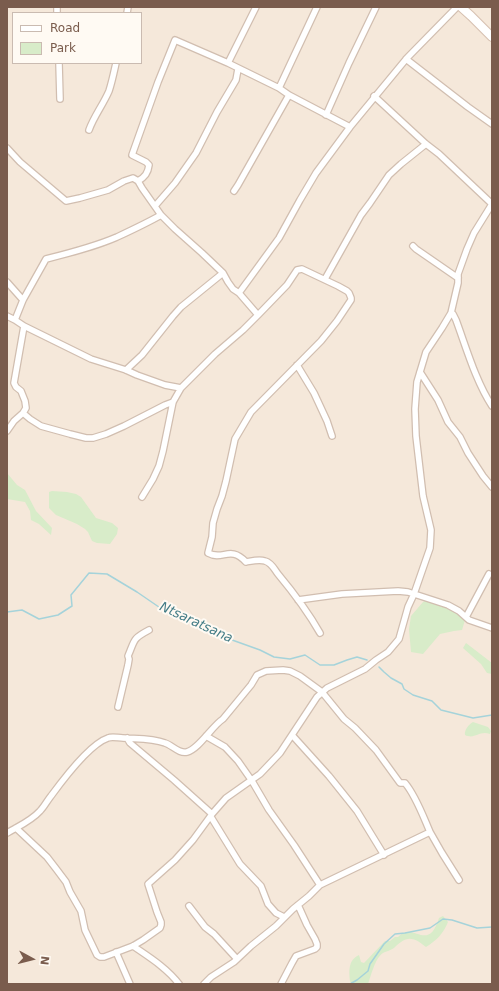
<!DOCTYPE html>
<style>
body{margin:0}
#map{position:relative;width:499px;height:991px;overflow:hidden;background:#fdf6ec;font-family:"DejaVu Sans",sans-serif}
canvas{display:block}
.frame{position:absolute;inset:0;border:8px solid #7a5c4d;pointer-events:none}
.legend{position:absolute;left:12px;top:12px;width:130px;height:52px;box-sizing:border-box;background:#fffaf3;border:1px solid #cabbb1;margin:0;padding:5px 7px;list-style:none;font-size:12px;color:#7a5c4d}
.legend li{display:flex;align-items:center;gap:8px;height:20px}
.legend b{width:20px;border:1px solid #cabbb1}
.north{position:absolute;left:12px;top:939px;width:40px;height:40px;-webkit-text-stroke:3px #fffaf3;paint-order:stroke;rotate:97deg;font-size:11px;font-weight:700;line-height:16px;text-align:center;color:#7a5c4d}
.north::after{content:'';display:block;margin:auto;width:14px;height:18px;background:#7a5c4d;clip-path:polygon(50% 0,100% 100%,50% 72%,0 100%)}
</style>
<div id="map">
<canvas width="499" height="991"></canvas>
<div class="frame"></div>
<ul class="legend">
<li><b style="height:5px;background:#fff"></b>Road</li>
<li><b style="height:11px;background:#d8ecc9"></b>Park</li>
</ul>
<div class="north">N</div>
</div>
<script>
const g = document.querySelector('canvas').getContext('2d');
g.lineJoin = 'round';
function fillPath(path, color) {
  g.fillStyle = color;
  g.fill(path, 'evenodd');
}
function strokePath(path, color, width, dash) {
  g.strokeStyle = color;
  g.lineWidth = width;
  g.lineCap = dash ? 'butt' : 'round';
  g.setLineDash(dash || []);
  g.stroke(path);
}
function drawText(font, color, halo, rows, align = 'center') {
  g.font = font + ' "DejaVu Sans",sans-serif';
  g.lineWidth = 4;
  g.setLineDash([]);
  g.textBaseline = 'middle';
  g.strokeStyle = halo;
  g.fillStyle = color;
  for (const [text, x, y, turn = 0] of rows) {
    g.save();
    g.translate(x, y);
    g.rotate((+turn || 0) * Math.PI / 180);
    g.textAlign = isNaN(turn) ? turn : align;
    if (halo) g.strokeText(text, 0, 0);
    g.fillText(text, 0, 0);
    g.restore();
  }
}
fillPath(new Path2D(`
 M7,7H492V984H7ZM13,13H141V63H13Z`), '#f5e8da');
fillPath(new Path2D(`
 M7,473L17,485L25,490L36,511L52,528L51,535L39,524L31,520L30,511L25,502L7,499Z
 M52,491L67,492L76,494L81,497L96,518L112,523L118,528L117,534L110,544L97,543L92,541L88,532L85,529L77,524L56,515L49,508V492Z
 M427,600L437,603L459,613L465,620L462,630L454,631L440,634L423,654L411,652L409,629L411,616L423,602Z
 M466,643L492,663V674L487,673L481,664L463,648Z
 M473,722L488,727L491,731L490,734C479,730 475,740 465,735C464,730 469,724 473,722Z
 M443,916L448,922C443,934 437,940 426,947C418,941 411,935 401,942C398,944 396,946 394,948C391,950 385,952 383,953C375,958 371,976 368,984H352L350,981C349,971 348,960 359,955L361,962L364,963L385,941H390L395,937H398C413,920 428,954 439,918Z`), '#d8ecc9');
strokePath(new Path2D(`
 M7,612L22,610L39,619L58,615L72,606L71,595L89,573L107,574L137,592L172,616L215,630L221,636L260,650L274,657L290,659L305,655L320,665H334L347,660L357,657L367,660
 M379,667L384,672L391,678L402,684L404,689L413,695L432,701L441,710L473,718L492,715
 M350,984L357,980L368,971L370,964L384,944L395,934L405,933L430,928L443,919L452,920L477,928L492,927`), '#a5d3da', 1.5);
const minor = new Path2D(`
 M57,13V7
 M127,13L128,7
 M406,59L468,107L492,124
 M59,63L60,99
 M228,63L256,7
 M279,88L317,7
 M374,96L426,144L439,154L492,204
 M326,115L349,63L376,7
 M89,130C94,116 103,105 109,91C112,82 114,72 116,63
 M7,148L20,162L66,201L80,198L108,190L124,181L133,178L138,181C145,177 148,173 149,165L146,162L132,155L158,82L175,40L228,63L279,88L289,95L350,127
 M234,191L238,185L289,95
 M155,206L175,183L196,153L217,112L236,80L238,69
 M413,246L416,249L458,278
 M325,279L361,215L370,203L389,175L401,164L426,144
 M7,282L23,300
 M239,293L279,238L300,200L316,173L350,127L407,58L457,7
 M451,313L453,314L456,320C466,347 476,382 492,406
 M258,315L287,285L297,270L302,269L338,286L347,291L349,293L351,298V300L337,321L321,341L251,412L235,439L226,481L222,496L217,509L213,523L212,537L208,553C223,561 230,545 246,562C252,561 259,559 265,561C272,563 274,569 278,574C293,592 308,612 320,633
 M7,316L15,320L23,300L46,259C70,253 94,247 117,237C132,230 147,223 161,215
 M24,326L91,359L126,370L137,375L165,385L181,388L215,354L243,330L258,315L239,293L233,289L228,282L223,273L202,253L175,229L161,215L142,188L138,181
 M297,365L314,393L327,421L332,436
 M126,370L142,355L173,316L181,307L223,273
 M420,372L438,400L448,422L460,437L468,453L483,476L492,487
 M23,413L30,419L41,426L70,434L86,438H93L106,434L124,426L165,405L173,402
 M7,431L14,421L23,413L26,408L25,401L21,391L16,387L14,383L24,326L15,320
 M142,497L153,479L159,466L163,451L173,402L181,388
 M298,600L342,594L398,591L408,592L448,605L459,611L469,620L492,628
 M466,617L489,574
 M118,707L128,665L129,659L128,656C135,640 132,639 149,630
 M292,735L329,776L357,811L384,855
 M206,736L225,747L238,761L252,781L269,810L294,845L320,885
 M127,738L130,743L174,780L212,814
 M211,817L240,864L261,886L268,904L276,913L284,917
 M16,828L47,857L57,870L66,882L70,892L81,911L85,930L97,955L100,957H104L133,946L143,940L160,928L161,925V922L157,912L148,884L175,860L193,840L212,814L226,798L260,774L280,753L317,697L327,688L365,669L376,660L388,652L399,639L408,607L414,594L430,548L431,530L423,496L416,436L415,409L417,382L426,352L442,328L451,313L458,283V274L467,249L474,233L492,204
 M430,832L442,853L459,880
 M7,833C19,826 31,821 40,811C44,807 47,801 51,796C62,781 90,744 108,738C112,736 118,738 123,738C137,739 152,738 165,743C172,745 179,754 187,752C199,749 212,726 223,719L251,685L257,675L266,671L283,670L290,671L300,676L322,692L344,719L355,728L376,750L400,783H405C416,796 423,816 430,832L320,885L309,896L293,909L276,926L251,946L234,962L211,977L204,984
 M189,906L205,927L214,934L237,959
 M133,946C149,957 167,968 179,984
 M116,952L130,984
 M281,984L292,963L296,956L315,949L317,947V944L315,939L307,925L298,905`);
const secondary = new Path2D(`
 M461,7L471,16L492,37`);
strokePath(minor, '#d1beb0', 8);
strokePath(secondary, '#d6c0b0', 10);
strokePath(minor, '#fff', 5.5);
strokePath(secondary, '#fff', 8);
drawText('italic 13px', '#437c86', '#fffaf3', [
 ["Ntsaratsana",196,623,25]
]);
</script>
